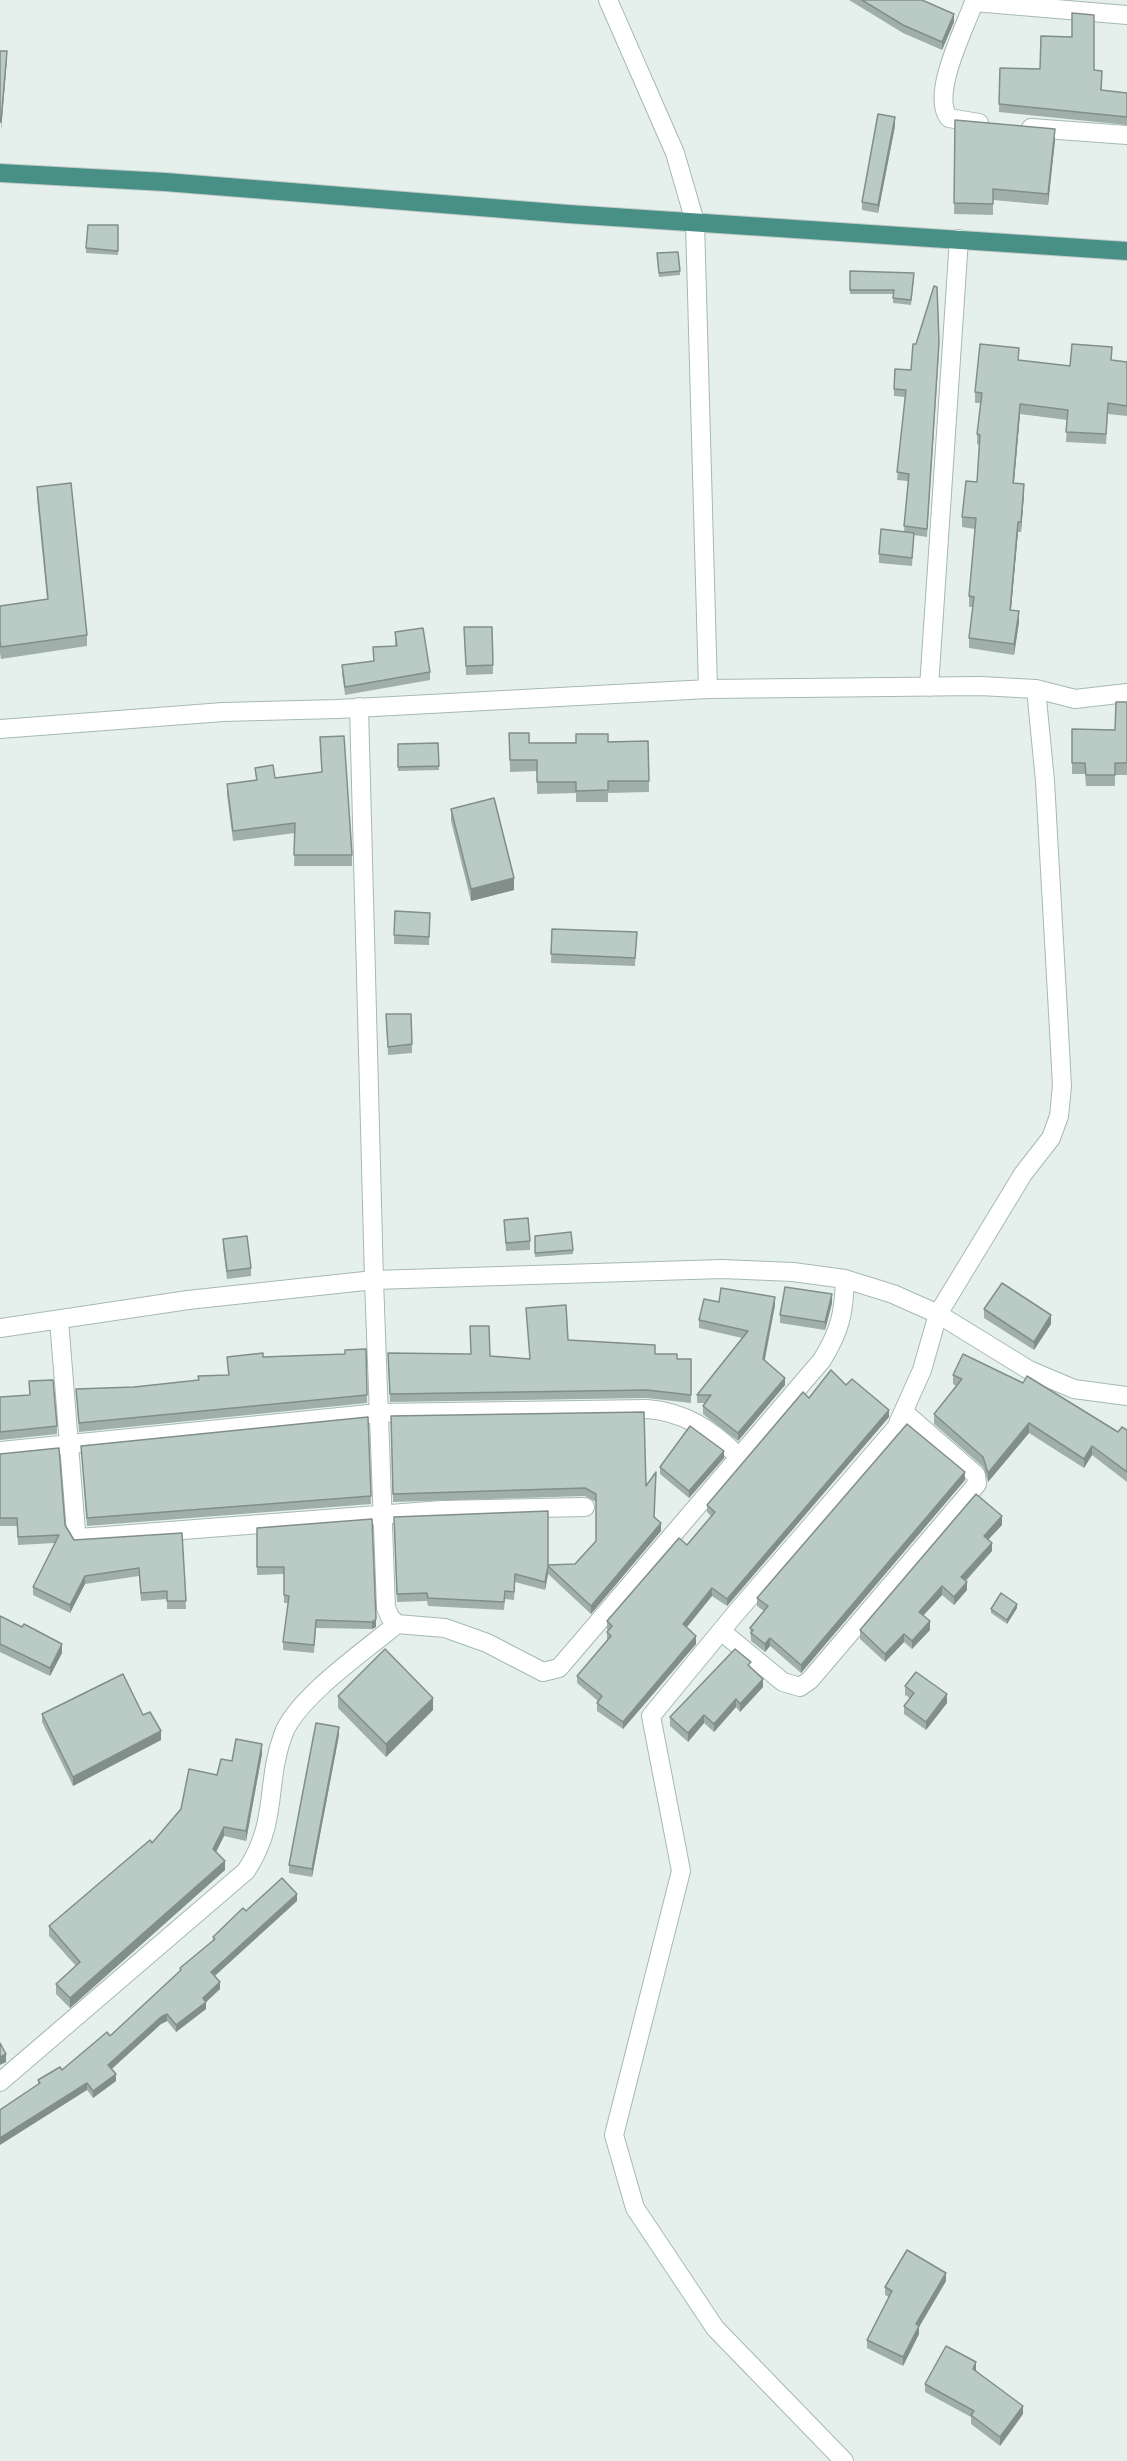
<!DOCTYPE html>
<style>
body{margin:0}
canvas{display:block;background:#e5f0ec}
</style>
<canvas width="1127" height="2461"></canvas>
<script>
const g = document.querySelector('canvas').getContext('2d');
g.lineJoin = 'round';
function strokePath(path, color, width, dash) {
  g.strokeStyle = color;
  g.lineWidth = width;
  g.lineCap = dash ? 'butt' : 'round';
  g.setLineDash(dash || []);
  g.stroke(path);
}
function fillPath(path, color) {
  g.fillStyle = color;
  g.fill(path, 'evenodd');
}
const minor = new Path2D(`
 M608,0L675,153L695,222L708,689
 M979,123L949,118C930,95 965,28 974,2L1127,15
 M1031,128L1127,135
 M929,687L959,239
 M359,707L374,1280L386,1608L390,1617L397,1624L445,1628L487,1643L543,1672L559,1668L822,1360C840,1331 844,1313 845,1279
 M0,729L223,712L337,709L708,689L980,686L1036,689
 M59,1320L76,1532L79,1538L442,1510L585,1507
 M0,1328L188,1300L374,1280L722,1269L793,1272L845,1279L893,1294L938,1314L1023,1174L1051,1138L1059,1116L1062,1086L1059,1030L1045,781L1036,689L1075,699L1127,693
 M0,1451L379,1413L647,1409C685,1412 712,1430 738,1456
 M721,1631L783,1682L800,1687L810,1680L977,1484L976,1475L905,1413
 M0,2082L246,1871C279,1821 265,1784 283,1735C296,1698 366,1650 397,1624
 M844,2461L715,2328L635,2208L614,2135L681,1871L651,1716L735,1614L896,1428L922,1370L938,1314L1029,1370L1074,1389L1127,1396`);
const trunk = new Path2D(`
 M0,173L165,182L568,214L1127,251`);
strokePath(minor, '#a6b9b4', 20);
strokePath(trunk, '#c1cbc9', 20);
strokePath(minor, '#fff', 18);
strokePath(trunk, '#488f85', 18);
fillPath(new Path2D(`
 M849,0H922L954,22L942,50L903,33Z
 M1000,68L1094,70L1102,90L1127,93V125L999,112Z
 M955,120L1055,140L1048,205L993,200V215L954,214Z
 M895,126L878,213L862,210V202Z
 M118,225V255L86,253V248Z
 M657,257L680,271V275L659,277Z
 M850,271L914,278L911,305L893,303V294H850Z
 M939,350L927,537L914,535L912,566L879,563V554L904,532L908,481L897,480L905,397L894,396V389L911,370Z
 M1019,360L1070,366L1111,361L1127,362V416L1108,414L1106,444L1066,442L1067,420L1020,414L1014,483L1024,494L1021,532H1018L1011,610L1019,622L1014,655L969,648V638L973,607H969V596L975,529L962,527V517L977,482L979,445L977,444V434L981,403H975V392Z
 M37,487L87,635V646L1,659L0,653V606L47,599L37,498Z
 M464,627H492L493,674L466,675Z
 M395,632L430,672V680L345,695L342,673V665L373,661L395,646Z
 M1127,702V775H1115V786H1086L1085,774H1072V729L1115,730Z
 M509,733L529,743L648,741L649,792L608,793V802H576V793L537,794V771L510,772Z
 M320,737L352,855V866H294L295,833L233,841L227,795V784L256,780L255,768L275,778L322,772Z
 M438,743L439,770L398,771V744Z
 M451,809L514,890L471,901L451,821Z
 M430,913L429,945L394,944V935Z
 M552,929L637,932L635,966L551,963Z
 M386,1014L412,1044V1053L388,1055Z
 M504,1220L530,1241V1250L506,1251Z
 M535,1236L573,1250V1254L535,1257Z
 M223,1239L251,1268V1276L227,1279L223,1247Z
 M719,1302L775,1305L765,1360L785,1385L738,1441L703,1414V1406L705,1403H697V1395L742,1338L699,1328V1320Z
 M832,1303L825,1330L780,1323V1315Z
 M526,1308L568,1340L655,1354L677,1359H691V1403L647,1398L390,1402L388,1353L530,1359Z
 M984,1309L1051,1324L1034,1350L984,1318Z
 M366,1349L367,1403L79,1432L76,1389L134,1387L199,1380L228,1375L227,1357H263L345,1354Z
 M953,1375L1118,1432L1127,1430V1482L1092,1455L1084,1468L1029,1433L988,1482L983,1467L934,1424V1414L956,1386L953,1384Z
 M29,1381L57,1426V1434L0,1440V1397L29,1395Z
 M846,1385L889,1417L727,1606L712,1596L686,1627L696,1644L623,1729L597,1711V1703L598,1701L577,1683V1676L607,1640V1632L608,1630L607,1629V1621L687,1545L711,1516L707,1512V1505L809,1398Z
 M391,1416L646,1486L655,1517L661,1531L591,1614L548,1574L545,1590L515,1582L514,1600L505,1599L504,1610L428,1606L427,1601L397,1602L394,1517L548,1565L575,1564L596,1541V1502L585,1496L393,1502Z
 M368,1417L371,1504L87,1526L81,1446Z
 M0,1454L65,1525L74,1540L182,1533L186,1609H167V1599L141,1601L139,1576L85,1584L70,1613L33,1595V1587L55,1543L18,1545L17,1526H0Z
 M724,1458L689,1498L660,1474V1467Z
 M965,1480L801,1673L770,1646L765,1652L751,1641L750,1628L764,1611L757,1606V1598Z
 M372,1519L376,1627L372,1629L316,1628L314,1653L283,1650V1642L288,1603H284V1574L257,1575V1528Z
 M1002,1525L988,1540L992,1551L966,1581L967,1590L954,1605L942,1595L923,1616L930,1630L912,1649L904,1642L885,1662L860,1639V1630Z
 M1017,1608L1007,1624L991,1613V1609Z
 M0,1616L62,1653L50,1676L0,1652Z
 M905,1686L947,1703L926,1730L904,1714V1706L910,1698L905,1695Z
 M763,1687L740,1712L736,1707L714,1732L704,1723L688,1742L670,1726V1717Z
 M338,1696L433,1710L386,1757L338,1708Z
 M42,1714L143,1715L161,1740L73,1786L42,1722Z
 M339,1735L312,1877L289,1873V1865Z
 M262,1754L246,1841L224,1836L216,1852L225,1870L70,2008L56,1994V1984L76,1966L49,1936V1926L152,1843L232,1761Z
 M297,1901L215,1976L220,1989L206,2002V2009L176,2032L167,2021L161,2024L112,2069L116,2081L93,2098L87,2090L38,2085V2080L62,2070L110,2036L180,1971V1968L213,1941V1937L246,1911Z
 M946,2281L919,2327V2334L903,2366L867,2348V2340L889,2297L885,2295V2287Z
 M976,2370L1023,2414L1000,2446L971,2424V2417L925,2392V2384Z`), '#a0afa9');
fillPath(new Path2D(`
 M954,14V22L942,50V42Z
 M7,51V59L1,130V122Z
 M895,117V126L878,213V205Z
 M1055,129V140L1048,205V194Z
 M1020,404V414L1013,493V483Z
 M1024,484V494L1021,532V522Z
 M1018,522V532L1010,620V610Z
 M1019,611V622L1014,655V644Z
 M514,878V890L471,901V889Z
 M832,1294V1303L825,1330V1322Z
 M775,1297V1305L763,1367V1359Z
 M1051,1315V1324L1034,1350V1342Z
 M785,1378V1385L738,1441V1433Z
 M889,1410V1417L727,1606V1599Z
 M1029,1423V1433L988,1482V1473Z
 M1092,1446V1455L1084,1468V1459Z
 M724,1451V1458L689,1498V1491Z
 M965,1472V1480L801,1673V1665Z
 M1002,1516V1525L984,1544V1536Z
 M661,1523V1531L591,1614V1606Z
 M992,1543V1551L961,1585V1577Z
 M548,1566V1574L545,1590V1582Z
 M85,1576V1584L70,1613V1605Z
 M967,1582V1590L954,1605V1597Z
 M942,1586V1595L919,1620V1612Z
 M712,1588V1596L683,1632V1624Z
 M1017,1604V1608L1007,1624V1620Z
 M376,1619V1627L372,1629V1622Z
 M930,1621V1630L912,1649V1641Z
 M904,1634V1642L885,1662V1654Z
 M696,1636V1644L623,1729V1722Z
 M770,1638V1646L765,1652V1644Z
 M62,1644V1653L50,1676V1668Z
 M763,1679V1687L740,1712V1704Z
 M947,1694V1703L926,1730V1722Z
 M433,1698V1710L386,1757V1744Z
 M736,1699V1707L714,1732V1724Z
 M704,1715V1723L688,1742V1733Z
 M339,1727V1735L312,1877V1869Z
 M161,1731V1740L73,1786V1777Z
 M262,1744V1754L246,1841V1831Z
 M224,1827V1836L213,1858V1849Z
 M225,1861V1870L70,2008V1998Z
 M297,1894V1901L211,1979V1972Z
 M220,1982V1989L205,2003L206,2002V2009L176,2032V2025Z
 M167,2014V2021L161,2024L108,2072V2065L161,2017Z
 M6,2054V2062L0,2065V2057Z
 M116,2074V2081L93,2098V2091Z
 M87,2083V2090L0,2145V2138Z
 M946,2273V2281L919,2327V2334L903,2366V2357L916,2324Z
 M976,2362V2370L973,2377V2369Z
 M1023,2406V2414L1000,2446V2437Z`), '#828e8a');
const building = new Path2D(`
 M862,0H922L954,14L942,42L903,25Z
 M1072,13L1094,15V70L1102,71L1101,90L1127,93V117L999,104L1000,68L1040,69L1041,36L1072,37Z
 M0,51H7L1,122H0Z
 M878,114L895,117L878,205L862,202Z
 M955,120L1055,129L1048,194L993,189V204L954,203Z
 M88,225H118V251L86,248Z
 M678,252L680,271L659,273L657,253Z
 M850,271L914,273L911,300L893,298L894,290H850Z
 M934,286L937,287L939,342L927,529L904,526L909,474L897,472L906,390L894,389L895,369L911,370L913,344H916Z
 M980,344L1019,348L1018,360L1070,366L1072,344L1112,347L1111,360L1127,362V406L1108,403L1106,434L1066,432L1068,410L1020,404L1013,483L1024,484L1021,522H1018L1010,610L1019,611L1014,644L969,638L974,597L969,596L976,518L962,517L966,481L977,482L980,435L977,434L982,393L975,392Z
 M71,483L87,635L1,647L0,641V606L48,599L37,487Z
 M881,529L914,533L912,558L879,554Z
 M464,627H492L493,665L466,666Z
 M423,628L430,672L345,687L342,665L374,661L373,647L397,646L395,632Z
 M1116,702H1127V763H1115V775H1086L1085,763H1072V729L1115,730Z
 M509,733H529V743H576V734H608V742L648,741L649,781H608V790L576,791V782H537V760H510Z
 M344,736L352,855H294L295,823L233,831L227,784L257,780L255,768L273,765L275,778L322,772L320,737Z
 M438,743L439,766L398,767V744Z
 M494,798L514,878L471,889L451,809Z
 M395,911L430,913L429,937L394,935Z
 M552,929L637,932L635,958L551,954Z
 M386,1014H411L412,1044L388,1047Z
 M528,1218L530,1241L506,1243L504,1220Z
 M571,1232L573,1250L535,1253V1236Z
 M247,1236L251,1268L227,1271L223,1239Z
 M1002,1283L1051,1315L1034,1342L984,1309Z
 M785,1287L832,1294L825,1322L780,1315Z
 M721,1288L775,1297L763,1359L785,1378L738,1433L703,1406L711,1395H697L748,1331L699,1320L704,1299L719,1302Z
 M566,1305L568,1340L655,1345V1354H677V1359H691V1395L647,1390L390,1394L388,1353L471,1354L470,1326H489L490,1356L530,1359L526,1308Z
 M366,1349L367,1395L79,1423L76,1389L134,1387L199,1380L198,1376L229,1375L227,1357L263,1353V1357L345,1354V1350Z
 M963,1354L1023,1383L1027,1376L1118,1432L1122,1427L1127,1430V1472L1092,1446L1084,1459L1029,1423L988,1473L983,1457L934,1414L962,1379L953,1375Z
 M831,1370L846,1385L852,1379L889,1410L727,1599L712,1588L683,1624L696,1636L623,1722L597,1703L602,1696L577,1676L611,1636L607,1632L612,1626L607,1621L679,1538L687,1545L715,1512L707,1505L803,1392L809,1398Z
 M53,1380L57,1426L0,1432V1397L30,1395L29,1381Z
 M644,1412L646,1486L656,1472L654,1517L661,1523L591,1606L548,1566L545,1582L515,1574L514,1592L505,1591L504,1602L428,1598L427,1593L397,1594L394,1517L548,1511V1565L575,1564L596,1541V1494L585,1488L393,1494L391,1416Z
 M368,1417L371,1496L87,1518L81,1446Z
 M907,1424L965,1472L801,1665L770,1638L765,1644L751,1633L753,1630L750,1628L768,1606L757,1598Z
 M690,1426L724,1451L689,1491L660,1467Z
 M59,1448L65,1525L74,1540L182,1533L186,1601H167V1591L141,1593L139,1568L85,1576L70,1605L33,1587L59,1535L18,1537L17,1518H0V1454Z
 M976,1494L1002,1516L984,1536L992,1543L961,1577L967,1582L954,1597L942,1586L919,1612L930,1621L912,1641L904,1634L885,1654L860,1630Z
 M372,1519L376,1619L372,1622L316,1620L314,1645L283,1642L289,1596L284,1595V1567H257V1528Z
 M1001,1593L1017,1604L1007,1620L991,1609Z
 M0,1616L22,1627L24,1624L62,1644L50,1668L0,1644Z
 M385,1649L433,1698L386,1744L338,1696Z
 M735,1649L751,1662L748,1665L763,1679L740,1704L736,1699L714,1724L704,1715L688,1733L670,1717Z
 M916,1672L947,1694L926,1722L904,1706L914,1693L905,1686Z
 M123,1674L143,1715L150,1712L161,1731L73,1777L42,1714Z
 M316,1723L339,1727L312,1869L289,1865Z
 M236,1739L262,1744L246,1831L224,1827L213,1849L225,1861L70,1998L56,1984L80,1962L49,1926L150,1840L152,1843L181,1809L189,1769L217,1775L221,1759L232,1761Z
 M282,1878L297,1894L211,1972L220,1982L203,1998L206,2002L176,2025L167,2014L161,2017L108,2065L116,2074L93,2091L87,2083L0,2138V2110L40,2083L38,2080L60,2067L62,2070L107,2032L110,2036L181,1970L180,1968L215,1939L213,1937L243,1908L246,1911Z
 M0,2043L6,2054L0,2057Z
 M907,2250L946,2273L916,2324L919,2326L903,2357L867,2340L892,2291L885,2287Z
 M946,2346L976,2362L973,2369L1023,2406L1000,2437L971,2415L974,2411L925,2384Z`);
fillPath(building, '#bacbc5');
strokePath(building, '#828e8a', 1.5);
</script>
